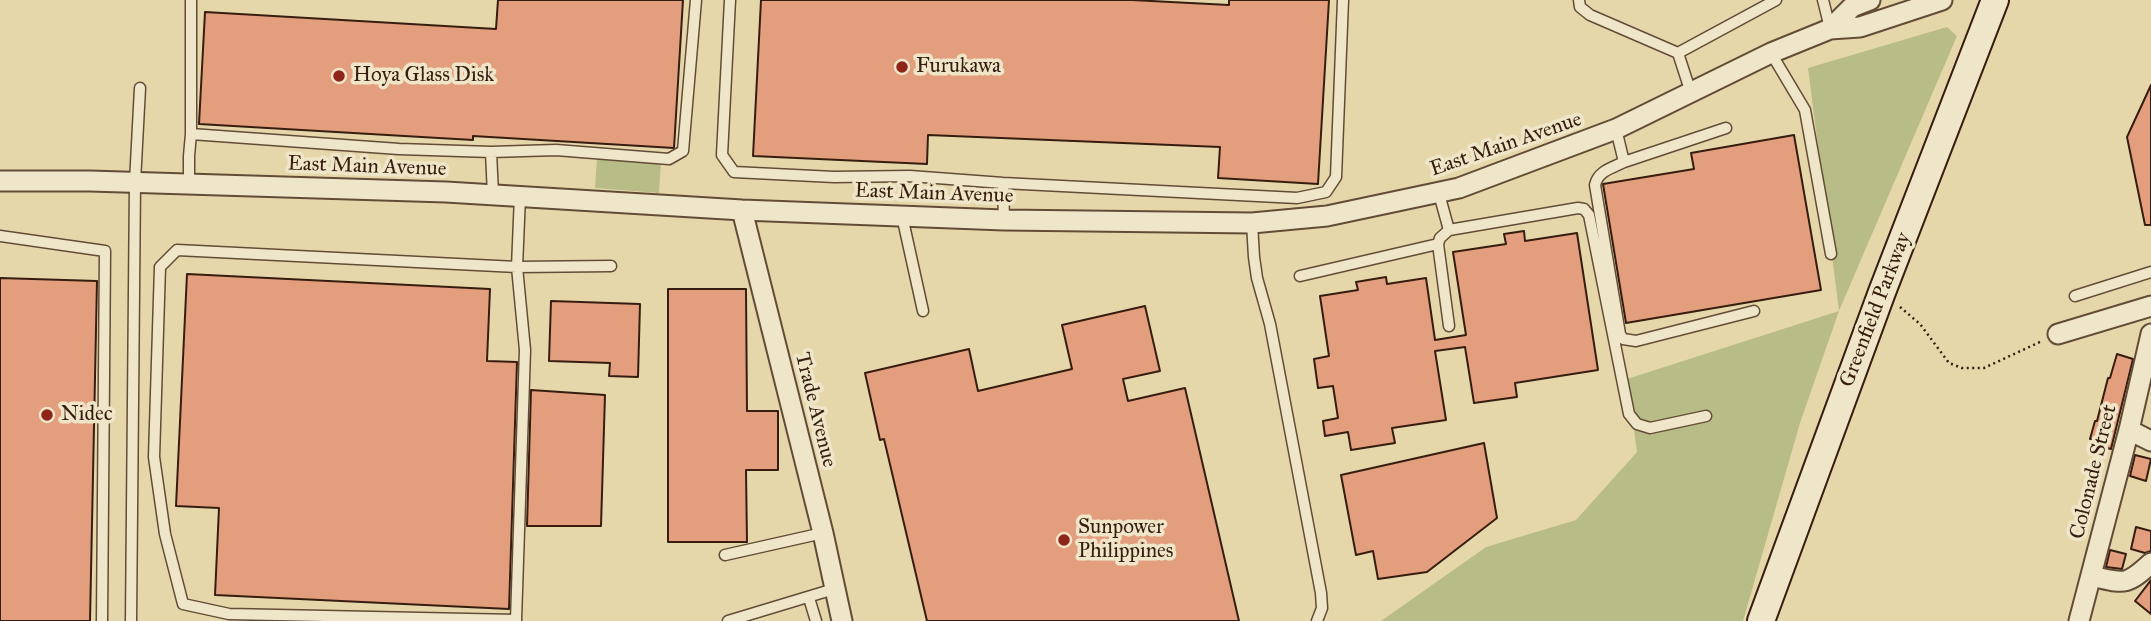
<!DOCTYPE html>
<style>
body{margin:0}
canvas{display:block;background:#e6d7ab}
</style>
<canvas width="2151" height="621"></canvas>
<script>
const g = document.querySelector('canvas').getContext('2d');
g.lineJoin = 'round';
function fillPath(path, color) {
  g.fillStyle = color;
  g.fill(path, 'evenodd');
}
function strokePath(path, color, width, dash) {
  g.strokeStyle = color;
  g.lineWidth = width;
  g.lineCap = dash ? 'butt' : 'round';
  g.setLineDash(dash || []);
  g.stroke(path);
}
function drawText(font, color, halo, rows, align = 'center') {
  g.font = font + ' "IM FELL Great Primer",serif';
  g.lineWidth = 7;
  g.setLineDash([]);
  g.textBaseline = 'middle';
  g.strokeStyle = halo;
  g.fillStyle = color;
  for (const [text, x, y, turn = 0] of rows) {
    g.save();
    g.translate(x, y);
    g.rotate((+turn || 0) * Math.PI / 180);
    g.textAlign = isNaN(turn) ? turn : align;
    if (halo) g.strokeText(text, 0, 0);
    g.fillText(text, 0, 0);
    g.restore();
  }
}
fillPath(new Path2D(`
 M1947,27L1957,36L1839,311L1800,423L1743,621H1381L1486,547L1576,520L1637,452L1627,379L1839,311L1808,68Z
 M597,157L661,161L659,193L595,188Z`), '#b8bd87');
const building = new Path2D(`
 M498,0H683L674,148L473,136V140L199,124L205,12L496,29Z
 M761,0H1132L1229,5V0H1329L1318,184L1218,178L1220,147L928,135L927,164L753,156Z
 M2151,85V225H2145L2127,137Z
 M1794,135L1821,290L1626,323L1603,184L1694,169L1691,153Z
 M1524,231L1525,241L1577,233L1598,370L1515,383L1517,397L1474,403L1465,347L1435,351L1446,420L1392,428L1395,443L1351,450L1348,432L1325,436L1323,421L1338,418L1333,386L1318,388L1314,359L1329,356L1320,296L1358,290L1356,282L1386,277L1387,284L1426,278L1435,340L1466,335L1453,252L1506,244L1504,234Z
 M187,274L490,289L487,361L517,362L509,609L215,595L219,508L176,506Z
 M0,278L97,281L90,621H0Z
 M668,289H746L747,411H778V470H746L747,542H668Z
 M551,301L640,304L638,377L609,376L610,363L549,361Z
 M1145,306L1160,371L1123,379L1128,401L1185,388L1239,621H927L884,439L880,440L865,373L969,349L978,391L1072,369L1062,325Z
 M2117,354L2133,359L2111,449L2097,446L2098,441L2090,439L2095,421H2097L2108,378H2110Z
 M531,390L605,395L601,526H527Z
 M1484,443L1497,518L1427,572L1378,579L1373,551L1356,555L1341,475Z
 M2135,455L2151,459L2146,481L2130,476Z
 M2136,527L2151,531V551L2145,553L2131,549Z
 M2110,550L2126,554L2122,569L2106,567Z
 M2151,580V614L2135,601Z`);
fillPath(building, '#e39e7d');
strokePath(building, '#371d10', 2);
const lane = new Path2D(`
 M730,0L722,155L734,172L834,177L910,176L1003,183L1297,198L1326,192L1336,177L1343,0
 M1579,0L1580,7L1590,15L1678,53L1691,93
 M1823,0L1830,28
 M1678,53L1776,0
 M1771,53L1805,110L1831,254
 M1616,129L1624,162L1726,128
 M191,134L399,149L491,152L556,150L669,159L683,151L696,0
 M491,152L493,195
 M1624,162C1612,168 1598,171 1595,185L1620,334L1623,339L1636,341L1754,311
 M1003,183L1004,220
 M189,184V156L191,134V0
 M1439,194L1449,230L1440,238L1438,244L1449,326
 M520,196L517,267L525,350L516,620L229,614L183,604L165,534L154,457L160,267L177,250L517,267L611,266
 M902,216L923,311
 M1252,223L1254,257L1257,278L1270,324L1321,593L1322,608L1317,621
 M1449,230L1578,208L1584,209L1589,215L1629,414L1637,424L1650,428L1706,416
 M0,236L105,251L102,621
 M1300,276L1438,244
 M2075,296L2151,272
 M725,555L823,533
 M809,598L816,621
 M131,621L135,182L140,88
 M728,621L834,589`);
const street = new Path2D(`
 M1830,29L1852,7L1870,0
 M0,181H90L446,192L742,210L1004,220L1252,223L1327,216L1459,188L1616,129L1771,53L1830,29L1860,27L1942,0
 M742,210L823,533L842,621
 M2058,334L2151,306
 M2129,430L2151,441
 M2091,576C2124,583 2125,587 2151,563
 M2079,621L2129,430L2151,334`);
const secondary = new Path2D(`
 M1761,621L1882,292L1995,0`);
strokePath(lane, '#634c37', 13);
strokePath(street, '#634c37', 23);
strokePath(secondary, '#371d10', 30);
strokePath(new Path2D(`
 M1900,307L1920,324L1949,363L1962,368H1984L2042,341`), '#371d10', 2.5, [2, 3.5]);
strokePath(lane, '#efe5c8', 10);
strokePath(street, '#efe5c8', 19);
strokePath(secondary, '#efe5c8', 26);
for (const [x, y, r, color] of [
 [902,67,7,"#8f2418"],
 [339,76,7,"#8f2418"],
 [47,415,7,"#8f2418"],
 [1064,540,7,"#8f2418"]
]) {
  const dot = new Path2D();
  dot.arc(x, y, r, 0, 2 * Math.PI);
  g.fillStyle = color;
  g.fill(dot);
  strokePath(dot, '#efe5c8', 2.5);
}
drawText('21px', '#371d10', '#efe5c8', [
 ["Furukawa",916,67],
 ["Hoya Glass Disk",353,76],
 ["Nidec",61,415],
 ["Sunpower",1078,528],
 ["Philippines",1078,552]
], 'left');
drawText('21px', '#371d10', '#efe5c8', [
 ["East Main Avenue",1506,145,-19],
 ["East Main Avenue",367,167,2],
 ["East Main Avenue",934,194,2],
 ["Greenfield Parkway",1876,310,-69],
 ["Trade Avenue",815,410,76],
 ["Colonade Street",2094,472,-76]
]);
</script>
